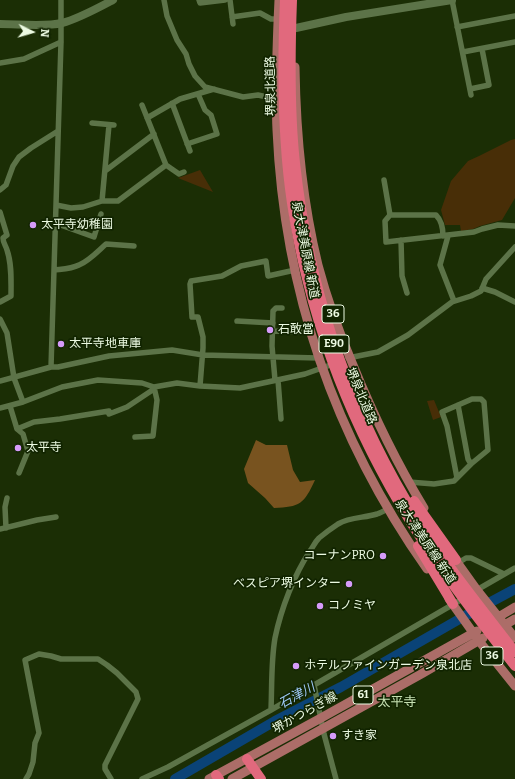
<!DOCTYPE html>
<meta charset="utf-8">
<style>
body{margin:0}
#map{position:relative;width:515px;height:779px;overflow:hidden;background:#1b2e05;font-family:Bitter,serif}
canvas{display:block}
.north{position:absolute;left:12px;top:12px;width:40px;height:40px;-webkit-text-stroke:3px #112400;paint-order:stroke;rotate:95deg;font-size:11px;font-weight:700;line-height:16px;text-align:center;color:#ecfae2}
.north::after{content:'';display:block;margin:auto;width:14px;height:18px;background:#ecfae2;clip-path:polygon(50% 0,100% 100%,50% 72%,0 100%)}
</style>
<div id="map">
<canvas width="515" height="779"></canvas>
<div class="north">N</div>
</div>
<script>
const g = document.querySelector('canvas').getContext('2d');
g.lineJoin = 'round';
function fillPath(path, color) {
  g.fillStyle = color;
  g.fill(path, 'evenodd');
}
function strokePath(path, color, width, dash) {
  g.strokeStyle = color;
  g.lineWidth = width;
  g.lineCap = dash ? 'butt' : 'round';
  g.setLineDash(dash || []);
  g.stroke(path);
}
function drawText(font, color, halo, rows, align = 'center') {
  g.font = font + ' Bitter,"Noto Sans JP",serif';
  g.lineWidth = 3.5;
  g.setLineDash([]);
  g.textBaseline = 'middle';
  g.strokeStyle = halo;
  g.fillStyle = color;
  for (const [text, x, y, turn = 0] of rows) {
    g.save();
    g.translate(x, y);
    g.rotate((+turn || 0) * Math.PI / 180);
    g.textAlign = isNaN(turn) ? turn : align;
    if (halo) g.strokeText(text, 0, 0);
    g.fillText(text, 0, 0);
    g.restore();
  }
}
fillPath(new Path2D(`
 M515,139V198L502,220L480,226L473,229L461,231L460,225H445L441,210L451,181L468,161L479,156L511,140Z
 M200,170L213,192L178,178Z
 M434,400L441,417L433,420L427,401Z`), '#482e07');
fillPath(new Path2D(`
 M256,440L266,445H287L293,470L300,482L315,480C304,504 300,507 274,508L265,498L248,483L244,469Z`), '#78531f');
strokePath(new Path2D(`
 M175,779L275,721L341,687L463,617L515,589`), '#0a4377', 10);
strokePath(new Path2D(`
 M164,0L167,16L177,40L186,54L189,64L195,76L205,87L243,97L258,95L276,99
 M199,0L200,3L225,0
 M230,0L233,24
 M452,0L471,95
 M232,17L260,13L271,19H278
 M457,27L515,16
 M463,52L515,42
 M0,63L24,59L61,42
 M470,89L489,85L482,49
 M172,103L190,151
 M142,105L166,165L179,174L184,172
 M147,118L180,99L214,89
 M92,123L114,125
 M187,144L217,134L211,115L205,110L198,94
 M105,171L154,134
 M384,180L390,215L385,221L386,242L474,232L482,229L498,225L515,226
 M0,190L6,185L13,166L19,157L31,148L58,131
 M102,201L109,125
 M56,205L71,208L83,207L102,201H118L166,165
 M0,212L7,235L3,238C3,243 6,246 7,250C12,264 11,281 11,296L0,302
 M390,215H436C441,220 443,229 443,236
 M55,223L94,237L101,214
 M448,236L440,265L454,301
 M401,240L402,276L407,293
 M54,270C62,269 71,269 79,265C89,261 98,251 106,244L134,246
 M482,288L495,292L515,302
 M0,319L7,333L14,378L23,402
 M237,321L273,323
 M272,331L310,332
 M348,358L378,352L408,335L452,302L471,296L481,291L486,279L515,247
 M51,367L61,42V0
 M275,380L272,346L273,311L276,308H282
 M278,380L281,419
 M0,381L51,367H58L109,356L172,350L203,355L318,358
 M200,386L203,348V337L198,317H192L190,284L191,281L222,276L241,266L266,261L268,276L295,270
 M458,405L468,459L471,464
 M10,406L17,429L23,434L28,451L19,473
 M0,408L23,402L62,387L98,380L142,383L154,387L177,383L200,386L240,388L305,374L336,363
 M109,414L127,407L154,389
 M17,429L34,422L60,419L109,411
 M135,437L153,436L157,400L154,387
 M409,482L434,484L454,481L471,464L488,450L484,402L481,399H472L442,412L447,426L457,478
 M6,528L5,507L7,498
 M0,529L37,520L56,517
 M458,563L466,558H471L504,574
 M475,591L515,568
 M314,685L324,734L336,779
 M271,710C272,686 271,661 275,638C281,609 294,575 310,551C313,547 315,542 319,538C325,533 332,528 338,524C350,517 364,518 377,514C380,513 384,511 388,509
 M26,779L29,774L33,762L35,743L39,733L25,660L39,654L51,656L61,659H98L107,665L117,673L136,692L138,699L105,765V769L111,779
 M142,779L168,767L271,710L464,598`), '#5c7348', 5.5);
strokePath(new Path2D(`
 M0,24C18,24 45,27 62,23C78,19 98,8 113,0
 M296,28L346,17L452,0`), '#5c7348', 8);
strokePath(new Path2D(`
 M279,0C277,43 275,87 277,130C284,291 334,437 427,569
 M295,67C296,134 302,200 318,265C327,299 339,332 353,365C373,414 396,462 424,508
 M452,555L477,590L515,638
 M449,599L479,641L515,686
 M495,619L515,607
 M501,627L515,619
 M209,779L321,718L477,631
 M232,779L423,673L483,638`), '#ac6d68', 9);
strokePath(new Path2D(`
 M285,0C282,68 282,136 292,203C308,310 346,413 401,506C434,562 475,615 515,666
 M292,0C290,54 289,109 295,163C308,283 346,399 407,502C438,555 477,603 515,652
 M414,501L456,560
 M418,546L453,604
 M247,759L261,779
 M216,775L219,779`), '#e1697d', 10);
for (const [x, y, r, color] of [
 [33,225,4,"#d69bfa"],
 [270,330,4,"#d69bfa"],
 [61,344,4,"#d69bfa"],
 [18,448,4,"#d69bfa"],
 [383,556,4,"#d69bfa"],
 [349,584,4,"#d69bfa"],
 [320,606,4,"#d69bfa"],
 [296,666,4,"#d69bfa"],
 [333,736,4,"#d69bfa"]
]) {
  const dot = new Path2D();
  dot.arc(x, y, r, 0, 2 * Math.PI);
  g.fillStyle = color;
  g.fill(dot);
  strokePath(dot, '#112400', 1.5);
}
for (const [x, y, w] of [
 [333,314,22],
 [334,344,30],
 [492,656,22],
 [363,695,20]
]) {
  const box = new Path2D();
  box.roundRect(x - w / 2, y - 9, w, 18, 3);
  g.fillStyle = '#112400';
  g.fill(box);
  strokePath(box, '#ecfae2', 1);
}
drawText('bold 11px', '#ecfae2', null, [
 ["36",333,314],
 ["E90",334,344],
 ["36",492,656],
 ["61",363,695]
]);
drawText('12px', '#ecfae2', '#112400', [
 ["堺泉北道路",271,86,-91],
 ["泉大津美原線 新道",305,250,79],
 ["堺泉北道路",361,396,67],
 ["泉大津美原線 新道",425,542,56],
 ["堺かつらぎ線",305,713,-29]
]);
drawText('12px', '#ecfae2', '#112400', [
 ["太平寺幼稚園",41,225],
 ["石敢當",278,330],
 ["太平寺地車庫",69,344],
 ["太平寺",26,448],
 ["コーナンPRO",375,556,"right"],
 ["べスピア堺インター",341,584,"right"],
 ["コノミヤ",328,606],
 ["ホテルファインガーデン泉北店",304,666],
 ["すき家",341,736]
], 'left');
drawText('italic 13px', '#9fc9f8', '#112400', [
 ["石津川",297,696,-29]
]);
drawText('13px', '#c7e1b2', '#112400', [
 ["太平寺",397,702]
]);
</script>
